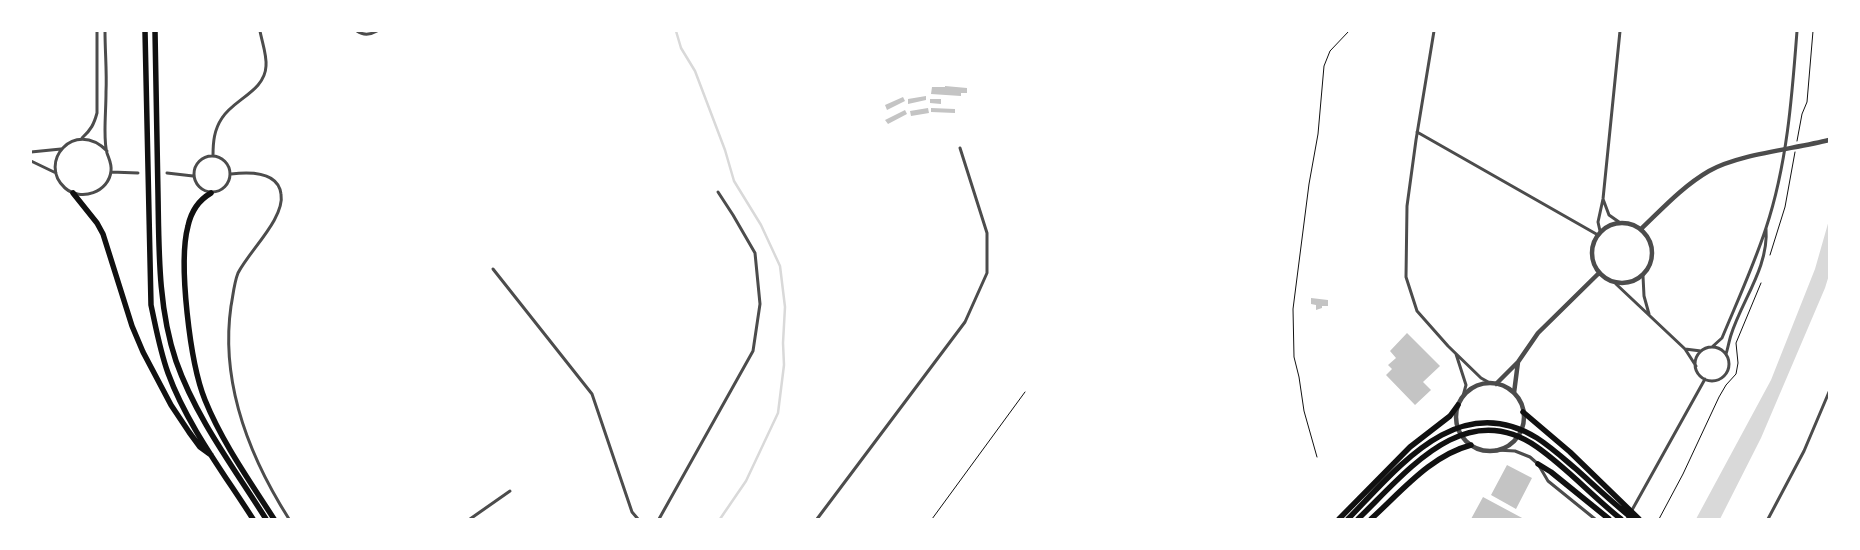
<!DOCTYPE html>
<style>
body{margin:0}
#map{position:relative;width:1860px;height:550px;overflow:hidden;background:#fff;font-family:"Exo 2",sans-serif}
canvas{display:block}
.frame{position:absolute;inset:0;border:32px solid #fff;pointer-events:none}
</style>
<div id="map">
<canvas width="1860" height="550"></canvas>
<div class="frame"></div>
</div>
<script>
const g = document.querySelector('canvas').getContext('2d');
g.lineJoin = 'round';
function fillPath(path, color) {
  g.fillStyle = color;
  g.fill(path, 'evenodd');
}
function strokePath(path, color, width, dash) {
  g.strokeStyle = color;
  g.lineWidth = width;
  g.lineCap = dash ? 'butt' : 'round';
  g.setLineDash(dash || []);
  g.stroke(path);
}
fillPath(new Path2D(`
 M1829,220V275L1825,288L1761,438L1720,519H1696L1771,380L1815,269Z`), '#d9d9d9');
strokePath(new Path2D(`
 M676,31L681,48L695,71L725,150L734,181L761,225L780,266L785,307L783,343L784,365L778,413L746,481L720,519`), '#d9d9d9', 2.5);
fillPath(new Path2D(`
 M945,86L967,88V93H961V96L931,94L932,87H945Z
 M926,96V100L908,104V99Z
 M903,97L905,101L887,110L885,105Z
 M930,99H941V104L930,103Z
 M928,108L929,113L911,116L910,111Z
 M931,108L955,109V113L931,112Z
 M905,110L907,114L888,124L885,120Z
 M1311,298L1328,300V306H1322V308L1316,310V305L1311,304Z
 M1407,333L1440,366L1423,382L1431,390L1415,405L1386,375L1392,369L1388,365L1396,358L1390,351Z
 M1507,465L1532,478L1516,509L1491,495Z
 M1483,497L1524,519H1471Z`), '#c4c4c4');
strokePath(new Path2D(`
 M1797,141L1802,114L1807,102L1813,31
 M1770,255L1785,207L1795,152
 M1317,457L1304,411L1299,377L1294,357L1293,309L1309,184L1318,134L1324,66L1330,51L1349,31
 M932,519L1025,392
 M1659,519L1683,474L1719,397L1726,385L1736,374L1738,363L1736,343L1761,283`), '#111', 1);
strokePath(new Path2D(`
 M105,31C105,52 107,72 106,92C106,105 105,117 105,130C105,137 105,146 107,153C109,159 112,164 111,171C109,192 81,202 65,188C37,163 74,118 107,151
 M357,31C364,36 370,35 377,31
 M1434,31L1416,140L1407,206L1406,277L1417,311L1448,346L1481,378L1490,383
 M1417,132L1598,235
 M82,138C91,130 94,124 97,113V31
 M31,152L61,149
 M194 174a18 18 0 1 1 36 0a18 18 0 1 1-36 0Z
 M213,156C213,142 214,130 222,118C234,99 265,91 266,66C267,55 262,42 260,31
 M31,161L56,173
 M111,172L138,173
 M167,173L193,176
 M231,174C248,172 278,171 281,194C285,218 250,250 238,273C234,283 233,296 231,306C220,383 249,456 289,519
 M1603,199L1609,215L1619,222
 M1600,231L1598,222L1603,199L1620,31
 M493,269L592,394L632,512L638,519
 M1643,276L1644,296L1649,314
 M1616,284L1685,349L1696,366
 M1712,347L1722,338C1737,302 1754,265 1766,228C1787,165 1792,97 1797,31
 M1695 364a17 17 0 1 1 34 0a17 17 0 1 1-34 0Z
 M1685,349L1701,351
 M1456,354L1466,385L1463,396
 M1726,354C1728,348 1729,341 1731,335C1742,300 1769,267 1766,228
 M1496,450L1515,451L1530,457L1538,464L1548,481L1595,519
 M470,519L510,491
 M659,519L753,351L760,304L755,253L733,215L718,192
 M817,519L965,322L987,273V233L960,148
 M1627,519L1705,379
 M1768,519L1804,451L1829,392`), '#4c4c4c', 3);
strokePath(new Path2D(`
 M1592 253a30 30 0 1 1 60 0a30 30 0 1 1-60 0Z
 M1641,229C1662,209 1683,186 1709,171C1739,154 1794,149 1829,140
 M1456 417a34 34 0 1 1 68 0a34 34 0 1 1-68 0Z
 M1496,384L1518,362L1538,333L1599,273
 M1514,393L1518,362`), '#4c4c4c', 4.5);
strokePath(new Path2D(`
 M145,31L151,305C156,328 160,351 168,373C187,425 223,472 253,519
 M155,31C156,86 157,140 158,195C159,250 158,308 176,361C196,418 234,468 266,519
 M73,193L97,223L103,234L132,326L143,352L171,405L189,432L200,447L211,455
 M211,193C199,200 191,212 188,226C178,263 190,363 205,400C222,442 249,480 274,519
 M1523,412L1570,452L1639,519
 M1538,464L1551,472L1609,519
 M1339,519L1410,447L1450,416L1458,405
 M1348,519C1398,468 1458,389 1537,438C1551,447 1563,458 1576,469C1595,486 1613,503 1633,519
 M1358,519C1406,473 1464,396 1537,447C1567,468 1592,496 1621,519
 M1371,519C1402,491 1430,456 1471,445`), '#111', 5.5);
</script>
